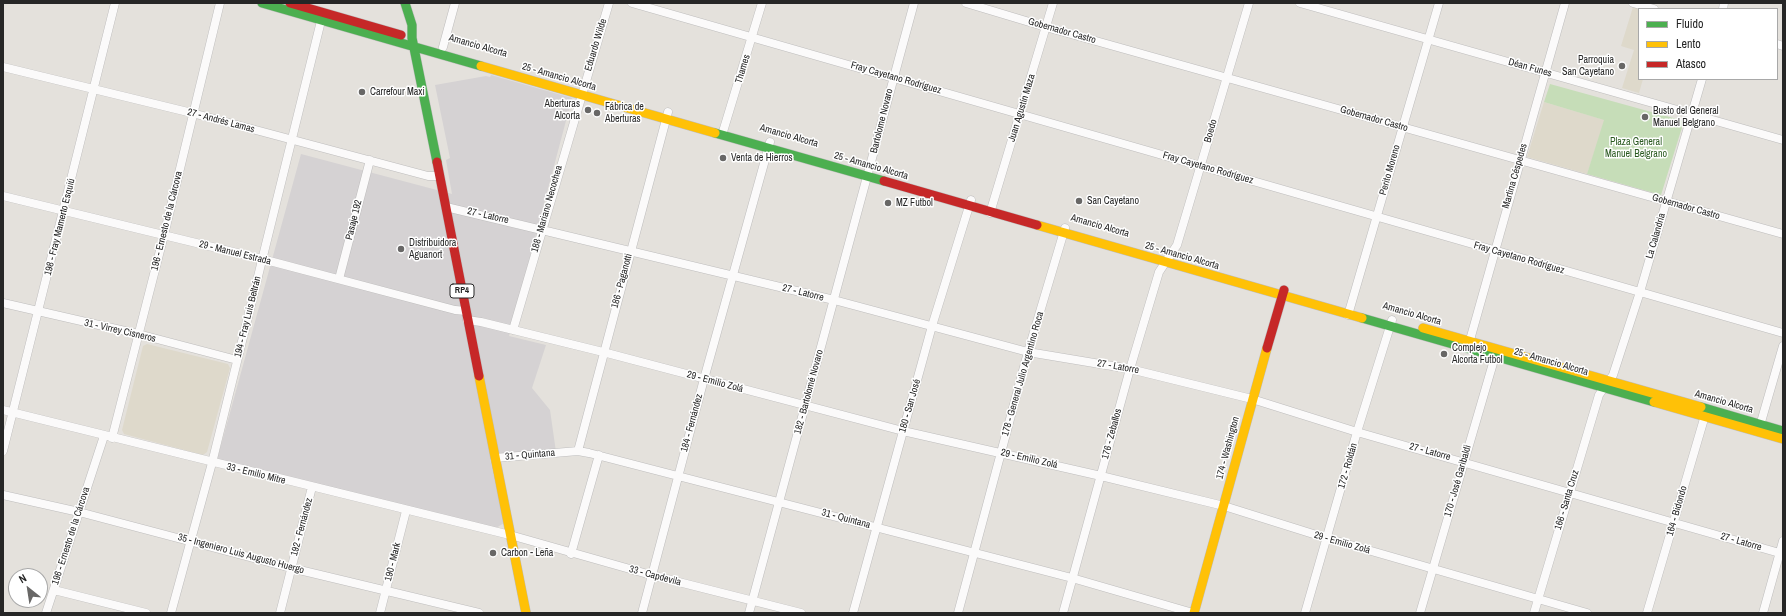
<!DOCTYPE html>
<meta charset="utf-8">
<style>
body{margin:0}
#map{position:relative;width:1786px;height:616px;overflow:hidden;background:#e4e1dc;font-family:"Archivo Narrow",sans-serif}
canvas{display:block}
.frame{position:absolute;inset:0;border:4px solid #262626;pointer-events:none}
.legend{position:absolute;left:1638px;top:8px;width:140px;height:72px;box-sizing:border-box;background:#fff;border:1px solid #a8a8a8;margin:0;padding:5px 7px;list-style:none;font-size:12px;color:#262626}
.legend li{display:flex;align-items:center;gap:8px;height:20px}
.legend b{width:20px;border:1px solid #a8a8a8}
.north{position:absolute;left:8px;top:568px;width:40px;height:40px;box-sizing:border-box;background:#fff;border:1px solid #a8a8a8;border-radius:50%;rotate:330deg;font-size:11px;font-weight:700;line-height:16px;text-align:center;color:#262626}
.north::after{content:'';display:block;margin:auto;width:14px;height:18px;background:#686766;clip-path:polygon(50% 0,100% 100%,50% 72%,0 100%)}
</style>
<div id="map">
<canvas width="1786" height="616"></canvas>
<div class="frame"></div>
<ul class="legend">
<li><b style="height:5px;background:#4caf50"></b>Fluido</li>
<li><b style="height:5px;background:#ffc107"></b>Lento</li>
<li><b style="height:5px;background:#c62828"></b>Atasco</li>
</ul>
<div class="north">N</div>
</div>
<script>
const g = document.querySelector('canvas').getContext('2d');
g.lineJoin = 'round';
function fillPath(path, color) {
  g.fillStyle = color;
  g.fill(path, 'evenodd');
}
function strokePath(path, color, width, dash) {
  g.strokeStyle = color;
  g.lineWidth = width;
  g.lineCap = dash ? 'butt' : 'round';
  g.setLineDash(dash || []);
  g.stroke(path);
}
function drawText(font, color, halo, rows, align = 'center') {
  g.font = font + ' "Archivo Narrow",sans-serif';
  g.lineWidth = 3;
  g.setLineDash([]);
  g.textBaseline = 'middle';
  g.strokeStyle = halo;
  g.fillStyle = color;
  for (const [text, x, y, turn = 0] of rows) {
    g.save();
    g.translate(x, y);
    g.rotate((+turn || 0) * Math.PI / 180);
    g.textAlign = isNaN(turn) ? turn : align;
    if (halo) g.strokeText(text, 0, 0);
    g.fillText(text, 0, 0);
    g.restore();
  }
}
fillPath(new Path2D(`
 M491,75L572,98L509,336L546,345L532,388L550,410L556,452L490,459L504,523L496,528L217,460L301,154L452,194L446,160L450,158L435,85L486,76L490,77Z`), '#d5d2d3');
fillPath(new Path2D(`
 M1633,7L1641,9H1639V79H1643L1639,93L1622,88L1634,50L1621,46Z
 M1544,102L1605,120L1587,174L1527,157Z
 M147,344L228,364L230,368L207,452L203,455L124,434L122,430L143,346Z`), '#ded9cb');
fillPath(new Path2D(`
 M1550,84L1684,121L1661,195L1587,174L1604,120L1544,102Z`), '#c6ddb8');
const street = new Path2D(`
 M632,3L1783,333
 M966,3L1046,27L1783,234
 M1300,3L1783,140
 M1633,3L1654,9
 M1723,9L1724,3
 M1777,44L1783,46
 M443,47L455,3
 M3,67L192,113L428,176H439
 M722,135L762,3
 M3,196L262,259L455,310L466,311
 M446,207L834,300L1028,352L1130,369L1252,399L1357,432L1783,554
 M990,213L1053,3
 M339,279L370,160
 M3,303L138,334L237,360
 M1348,315L1439,3
 M467,320L481,322L603,352L903,431L1101,476L1224,506L1326,538L1587,613
 M513,330L609,3
 M1468,347L1565,3
 M3,410L510,535L651,575L801,613
 M1759,429L1783,346
 M112,438L164,235L220,3
 M3,451L115,3
 M578,451L668,112
 M495,458L578,451L589,453L1072,578L1193,613
 M3,495L79,512L291,568L479,613
 M571,554L599,455
 M54,590L146,613
 M46,613L104,436
 M171,613L212,463L321,21
 M280,613L312,487
 M380,613L406,511
 M642,613L704,379L770,142
 M749,613L914,3
 M853,613L932,326L971,200
 M958,613L1028,352L1065,228
 M1063,613L1130,369L1159,272L1177,245L1249,3
 M1305,613L1357,432L1392,320
 M1420,613L1496,353
 M1534,613L1599,395L1613,375L1640,292L1702,79
 M1647,613L1706,412
 M1763,613L1783,541`);
const fast = new Path2D(`
 M262,3L481,66
 M405,3L412,25V38L437,162
 M715,133L884,181
 M1362,318L1654,402
 M1701,407L1783,431`);
const slow = new Path2D(`
 M481,66L715,133
 M1037,225L1362,318
 M1423,328L1701,407
 M479,376L526,613
 M1654,402L1783,439
 M1194,613L1267,348`);
const jam = new Path2D(`
 M290,3L401,35
 M437,162L479,376
 M884,181L1037,225
 M1267,348L1284,290`);
strokePath(street, '#bebdbd', 9);
strokePath(fast, '#bebdbd', 10);
strokePath(slow, '#bebdbd', 10);
strokePath(jam, '#bebdbd', 10);
strokePath(street, '#fbfafa', 8);
strokePath(fast, '#4caf50', 9);
strokePath(slow, '#ffc107', 9);
strokePath(jam, '#c62828', 9);
for (const [x, y, r, color] of [
 [1622,66,4,"#686766"],
 [362,92,4,"#686766"],
 [588,110,4,"#686766"],
 [597,113,4,"#686766"],
 [1645,117,4,"#686766"],
 [723,158,4,"#686766"],
 [1079,201,4,"#686766"],
 [888,203,4,"#686766"],
 [401,249,4,"#686766"],
 [1444,354,4,"#686766"],
 [493,553,4,"#686766"]
]) {
  const dot = new Path2D();
  dot.arc(x, y, r, 0, 2 * Math.PI);
  g.fillStyle = color;
  g.fill(dot);
  strokePath(dot, '#fff', 1.5);
}
for (const [x, y, w] of [
 [462,291,24]
]) {
  const box = new Path2D();
  box.roundRect(x - w / 2, y - 7, w, 14, 3);
  g.fillStyle = '#fff';
  g.fill(box);
  strokePath(box, '#262626', 1);
}
drawText('bold 9px', '#262626', null, [
 ["RP4",462,291]
]);
drawText('10px', '#262626', '#fff', [
 ["Gobernador Castro",1062,31,16],
 ["Eduardo Wilde",596,45,-73],
 ["Amancio Alcorta",478,46,16],
 ["Déan Funes",1530,68,16],
 ["Thames",743,69,-73],
 ["25 - Amancio Alcorta",559,77,16],
 ["Fray Cayetano Rodríguez",896,78,16],
 ["Juan Agustín Maza",1022,108,-73],
 ["Gobernador Castro",1374,119,16],
 ["27 - Andrés Lamas",221,121,15],
 ["Bartolome Novaro",882,121,-76],
 ["Boedo",1211,131,-74],
 ["Amancio Alcorta",789,136,16],
 ["25 - Amancio Alcorta",871,166,16],
 ["Fray Cayetano Rodríguez",1208,168,16],
 ["Perito Moreno",1390,170,-74],
 ["Martina Céspedes",1515,176,-74],
 ["Gobernador Castro",1686,207,16],
 ["188 - Mariano Necochea",547,209,-74],
 ["27 - Latorre",488,216,13],
 ["Pasaje 192",354,220,-76],
 ["196 - Ernesto de la Cárcova",167,221,-76],
 ["Amancio Alcorta",1100,226,16],
 ["198 - Fray Mamerto Esquiú",60,227,-76],
 ["La Calandria",1656,236,-74],
 ["29 - Manuel Estrada",235,253,14],
 ["25 - Amancio Alcorta",1182,256,16],
 ["Fray Cayetano Rodríguez",1519,258,16],
 ["186 - Paganotti",622,281,-75],
 ["27 - Latorre",803,293,14],
 ["Amancio Alcorta",1412,314,16],
 ["194 - Fray Luis Beltrán",248,317,-76],
 ["31 - Virrey Cisneros",120,331,13],
 ["25 - Amancio Alcorta",1551,362,16],
 ["27 - Latorre",1118,367,10],
 ["178 - General Julio Argentino Roca",1023,374,-74],
 ["29 - Emilio Zolá",715,382,15],
 ["182 - Bartolomé Novaro",809,392,-75],
 ["Amancio Alcorta",1724,402,16],
 ["180 - San José",910,406,-74],
 ["184 - Fernández",692,423,-75],
 ["176 - Zeballos",1112,434,-75],
 ["174 - Washington",1228,448,-75],
 ["27 - Latorre",1430,452,15],
 ["31 - Quintana",530,455,-5],
 ["29 - Emilio Zolá",1029,459,13],
 ["172 - Roldán",1348,466,-74],
 ["33 - Emilio Mitre",256,474,14],
 ["170 - José Garibaldi",1458,481,-74],
 ["166 - Santa Cruz",1567,500,-73],
 ["164 - Bidondo",1677,511,-74],
 ["31 - Quintana",846,519,15],
 ["192 - Fernández",302,527,-75],
 ["196 - Ernesto de la Cárcova",71,536,-72],
 ["27 - Latorre",1741,542,16],
 ["29 - Emilio Zolá",1342,543,16],
 ["35 - Ingeniero Luis Augusto Huergo",241,554,15],
 ["190 - Mark",393,562,-76],
 ["33 - Capdevila",655,576,15]
]);
drawText('10px', '#262626', '#fff', [
 ["Parroquia",1614,60,"right"],
 ["San Cayetano",1614,72,"right"],
 ["Carrefour Maxi",370,92],
 ["Aberturas",580,104,"right"],
 ["Alcorta",580,116,"right"],
 ["Fábrica de",605,107],
 ["Aberturas",605,119],
 ["Busto del General",1653,111],
 ["Manuel Belgrano",1653,123],
 ["Venta de Hierros",731,158],
 ["San Cayetano",1087,201],
 ["MZ Futbol",896,203],
 ["Distribuidora",409,243],
 ["Aguanort",409,255],
 ["Complejo",1452,348],
 ["Alcorta Futbol",1452,360],
 ["Carbon - Leña",501,553]
], 'left');
drawText('10px', '#2a5920', '#fff', [
 ["Plaza General",1636,142],
 ["Manuel Belgrano",1636,154]
]);
</script>
